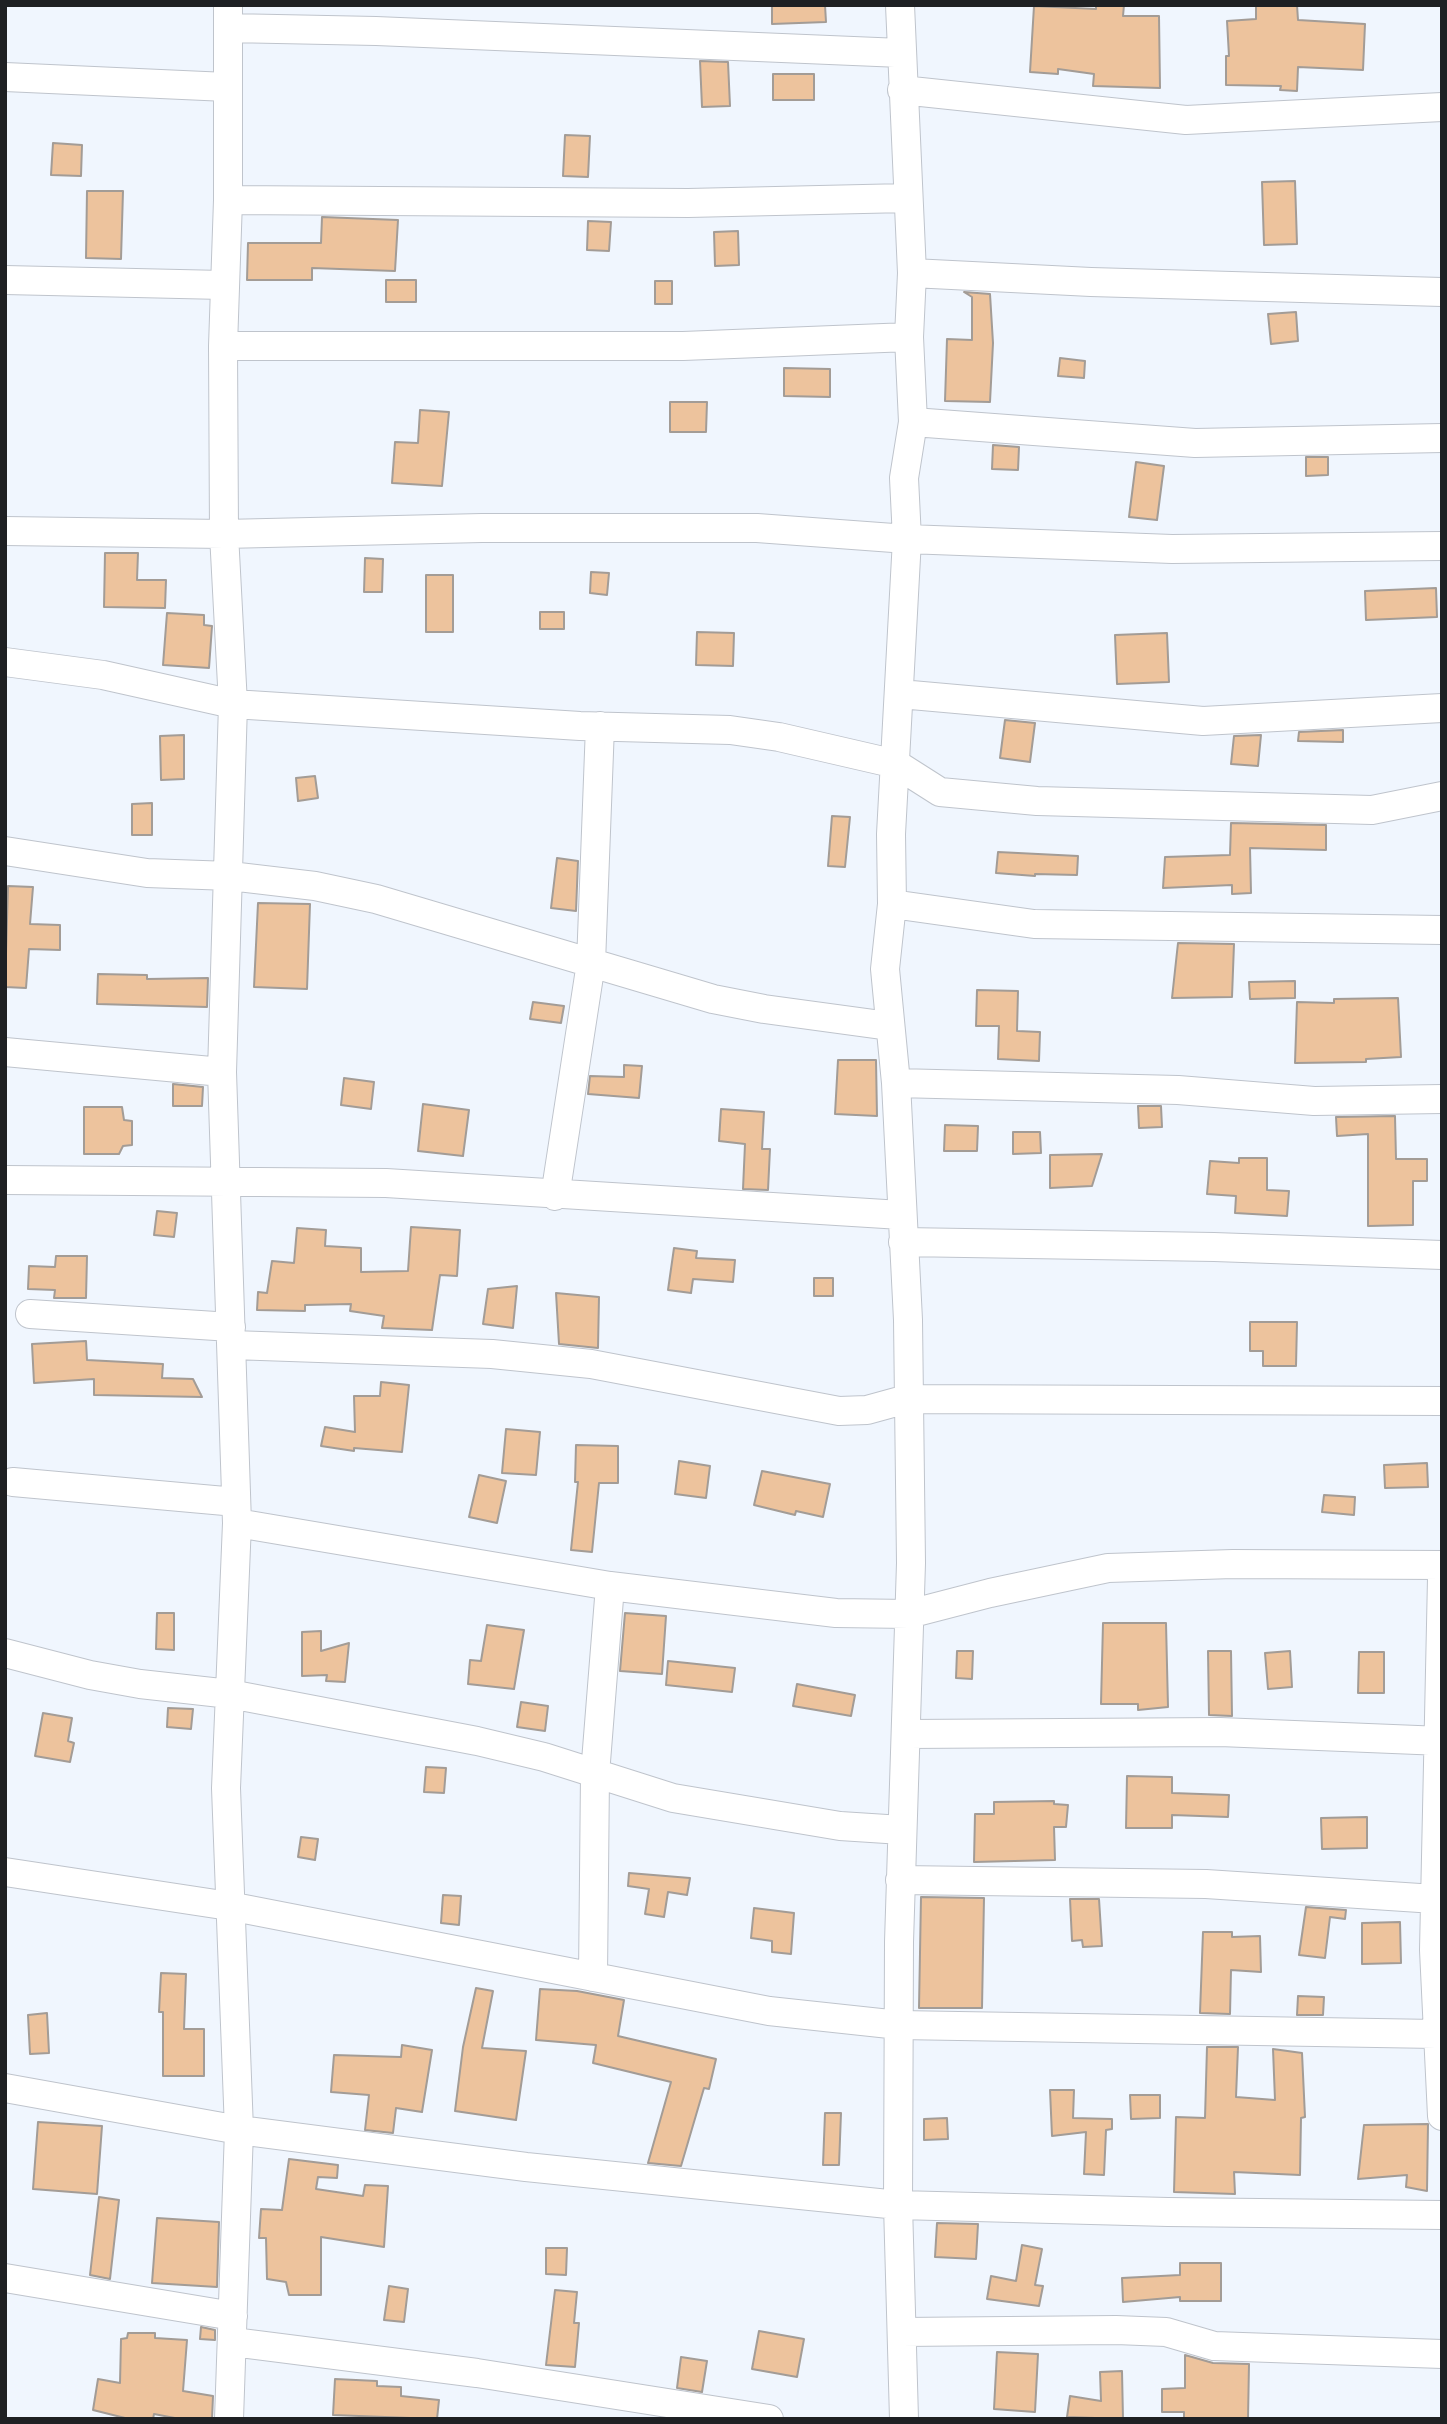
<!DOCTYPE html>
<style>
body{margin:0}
#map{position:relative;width:1447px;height:2424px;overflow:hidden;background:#f0f6fe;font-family:Inter,sans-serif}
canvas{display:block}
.frame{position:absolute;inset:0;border:7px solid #1e2023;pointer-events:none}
</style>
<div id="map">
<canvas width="1447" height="2424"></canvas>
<div class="frame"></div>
</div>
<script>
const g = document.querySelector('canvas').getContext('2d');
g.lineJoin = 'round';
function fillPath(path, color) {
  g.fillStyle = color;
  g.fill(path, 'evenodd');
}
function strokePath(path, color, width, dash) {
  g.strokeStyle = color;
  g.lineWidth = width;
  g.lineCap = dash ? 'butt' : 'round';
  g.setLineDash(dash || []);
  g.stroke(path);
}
const building = new Path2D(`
 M772,5H825L826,22L772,24Z
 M1096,5H1124L1123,16H1159L1160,88L1093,86L1094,74L1058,69V74L1030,72L1034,6L1096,9Z
 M1256,5H1297L1298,20L1365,24L1363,70L1298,67L1297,91L1280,90L1281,86L1226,85V56H1229L1227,21L1256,19Z
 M700,61L728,62L730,106L702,107Z
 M773,74H814V100H773Z
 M565,135L590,136L588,177L563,176Z
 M53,143L82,145L81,176L51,175Z
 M1295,181L1297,244L1264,245L1262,182Z
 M87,191H123L121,259L86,258Z
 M322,217L398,220L395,271L312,268V280H247L248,243H321Z
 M588,221L611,222L609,251L587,250Z
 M738,231L739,265L715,266L714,232Z
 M386,280H416V302H386Z
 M655,281H672V304H655Z
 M964,292L990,294L993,343L990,402L945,401L947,339L972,340V297Z
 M1296,312L1298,341L1271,344L1268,314Z
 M1060,358L1085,361L1084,378L1058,376Z
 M784,368L830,369V397L784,396Z
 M670,402H707L706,432H670Z
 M420,410L449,412L442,486L392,483L395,442L418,443Z
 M993,445L1019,447L1018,470L992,469Z
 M1306,457H1328V475L1306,476Z
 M1136,462L1164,466L1157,520L1129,517Z
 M105,553H138L137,580H166L165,608L104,607Z
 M365,558L383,559L382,592H364Z
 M591,572L609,573L607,595L590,593Z
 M426,575H453V632H426Z
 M1436,588L1437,617L1366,620L1365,591Z
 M540,612H564V629H540Z
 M167,613L204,615V625L212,626L209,668L163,665Z
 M697,632L734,633L733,666L696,665Z
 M1167,633L1169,682L1117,684L1115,635Z
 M1005,720L1035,723L1030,762L1000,758Z
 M1343,730V742L1298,741L1299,732Z
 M184,735V779L161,780L160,736Z
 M1261,735L1258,766L1231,764L1234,736Z
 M315,776L318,798L298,801L296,778Z
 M152,803V835H132V804Z
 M832,816L850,817L845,867L828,866Z
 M1231,823L1326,825V850L1250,848L1251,893L1232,894V885L1163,888L1165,857L1230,855Z
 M998,852L1078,856L1077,875L1035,874V876L996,873Z
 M557,858L578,861L576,911L551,908Z
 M8,886L33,887L30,924L60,925V950L29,949L26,988L5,987Z
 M258,903L310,904L307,989L254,987Z
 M1178,943L1234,944L1232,997L1172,998Z
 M98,974L147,975V979L208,978L207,1007L97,1004Z
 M1295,981V998L1250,999L1249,982Z
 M977,990L1018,991L1017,1031L1040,1032L1039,1061L998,1059L999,1026H976Z
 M1398,998L1401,1057L1366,1059V1062L1295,1063L1297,1002L1334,1003V999Z
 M533,1002L564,1006L561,1023L530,1019Z
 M838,1060H876L877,1116L835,1114Z
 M624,1065L642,1066L639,1098L588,1094L590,1076L624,1077Z
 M344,1078L374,1082L371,1109L341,1105Z
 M173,1084L203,1087L202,1106H173Z
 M423,1104L469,1110L463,1156L418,1151Z
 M1138,1106H1161L1162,1127L1139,1128Z
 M84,1107H122L124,1120L132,1121V1145L123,1146L119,1154H84Z
 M721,1109L764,1112L762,1149H770L768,1190L743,1189L745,1144L719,1141Z
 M1395,1116L1396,1159H1427V1181H1413V1225L1368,1226V1134L1337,1136L1336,1117Z
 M945,1125L978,1126L977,1151H944Z
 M1013,1132H1040L1041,1153L1013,1154Z
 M1102,1154L1092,1186L1050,1188V1155Z
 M1239,1158H1267V1190L1289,1191L1287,1216L1235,1213L1236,1196L1207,1194L1210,1161L1239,1163Z
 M157,1211L177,1213L174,1237L154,1235Z
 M411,1227L460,1230L457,1276L440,1275L432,1330L382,1328L384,1316L350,1311L351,1304L305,1305V1311L257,1310L258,1292L267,1293L272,1261L294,1263L297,1228L326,1230L325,1246L361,1248V1272L408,1271Z
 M674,1248L697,1251L696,1258L735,1260L733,1282L693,1279L691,1293L668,1290Z
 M56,1256H87L86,1298H54L55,1290L28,1289L29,1266L55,1267Z
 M814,1278H833V1296H814Z
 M517,1286L513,1328L483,1324L488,1289Z
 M556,1293L599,1297L598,1348L559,1344Z
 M1250,1322H1297L1296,1366H1263V1351H1250Z
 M86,1341L87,1360L163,1364L162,1378L193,1379L202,1397L94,1395V1379L34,1383L32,1344Z
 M381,1382L409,1385L402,1452L354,1448V1451L321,1446L325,1427L355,1432L354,1396H380Z
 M506,1429L540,1432L536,1475L502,1473Z
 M576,1445L618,1446V1483H599L592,1552L571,1550L578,1482H575Z
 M679,1461L710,1466L706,1498L675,1494Z
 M1427,1463L1428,1487L1385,1488L1384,1465Z
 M762,1471L830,1484L823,1517L796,1511L795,1515L754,1505Z
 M479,1475L506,1481L497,1523L469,1517Z
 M1324,1495L1355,1497L1354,1515L1322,1512Z
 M157,1613H174V1650L156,1649Z
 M625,1613L666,1616L662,1674L620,1671Z
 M1103,1623H1166L1168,1707L1138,1710V1704H1101Z
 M487,1625L524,1630L514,1689L468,1684L470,1660L481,1661Z
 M321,1631V1651L349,1643L345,1682L326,1681L327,1675L302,1676V1632Z
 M957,1651H973L972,1679L956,1678Z
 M1208,1651H1231L1232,1716L1209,1715Z
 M1290,1651L1292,1687L1268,1689L1265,1653Z
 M1359,1652H1384V1693H1358Z
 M668,1661L735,1668L732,1692L666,1685Z
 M797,1684L855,1695L851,1716L793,1706Z
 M521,1702L548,1706L545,1731L517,1727Z
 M168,1708L193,1709L191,1729L167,1727Z
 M43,1713L72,1718L68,1741L74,1743L70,1762L35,1756Z
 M426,1767L446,1768L444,1793L424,1792Z
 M1127,1776L1172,1777V1793L1229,1795L1228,1817L1172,1815V1828H1126Z
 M1054,1801V1804L1068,1805L1066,1827H1054L1055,1860L974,1862L975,1814H994V1802Z
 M1367,1817V1848L1322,1849L1321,1818Z
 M301,1837L318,1839L315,1860L298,1857Z
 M629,1873L690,1878L687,1895L668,1892L664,1917L645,1914L649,1889L628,1886Z
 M443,1895L461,1896L459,1925L441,1923Z
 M921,1897L984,1898L982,2008H919Z
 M1070,1899H1099L1102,1946L1083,1947L1082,1940L1072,1941Z
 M1306,1907L1346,1910L1345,1919L1330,1917L1325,1958L1299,1955Z
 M754,1908L794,1913L791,1954L772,1952V1941L751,1938Z
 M1400,1922L1401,1963L1362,1964V1923Z
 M1203,1932H1232V1937L1260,1936L1261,1972L1231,1970L1230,2014L1200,2013Z
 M161,1973L186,1974L184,2029H204V2076H163V2012H159Z
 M476,1988L493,1991L482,2048L526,2051L516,2120L455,2111L463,2047Z
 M540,1989L577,1991L624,2000L618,2036L716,2059L709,2089L704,2088L681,2166L648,2163L671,2082L593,2063L596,2045L536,2040Z
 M1298,1996L1324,1997L1323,2015H1297Z
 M47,2013L49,2053L30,2054L28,2015Z
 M402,2045L432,2050L422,2112L396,2108L393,2133L365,2130L369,2095L331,2092L334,2055L401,2057Z
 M1207,2047H1238L1236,2097L1275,2100L1273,2049L1302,2053L1305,2117L1301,2118L1300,2175L1234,2172L1235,2194L1174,2192L1176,2117L1205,2118Z
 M1050,2090H1074L1073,2118L1112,2119V2129L1106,2130L1104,2175L1084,2174L1086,2132L1052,2136Z
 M1130,2095H1160V2118L1131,2119Z
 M825,2113H841L839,2165H823Z
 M947,2118L948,2139L924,2140V2119Z
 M38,2122L102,2126L97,2194L33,2189Z
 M1428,2124L1427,2191L1406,2187L1407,2175L1358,2179L1364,2125Z
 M289,2159L338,2165L337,2178L318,2177L316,2189L363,2196L365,2185L388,2186L384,2247L321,2237V2295H289L286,2282L267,2279L266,2238H259L261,2209L282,2210Z
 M99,2197L119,2200L110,2279L90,2275Z
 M157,2218L219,2222L217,2287L152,2283Z
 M937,2223L978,2224L976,2259L935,2257Z
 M1022,2245L1042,2249L1035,2285L1043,2286L1039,2306L987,2299L991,2276L1016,2281Z
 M546,2248H567L566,2275L546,2274Z
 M1180,2263H1221V2301H1180V2297L1123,2302L1122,2278L1180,2275Z
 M389,2286L408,2289L404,2322L384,2320Z
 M555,2290L577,2292L574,2323H579L575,2367L546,2365Z
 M201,2327L215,2330V2340L200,2339Z
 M759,2331L804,2339L797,2377L752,2369Z
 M128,2333H155V2338L187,2340L183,2391L213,2396L212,2419H180L154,2414L153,2419H129L93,2410L98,2379L120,2383L121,2339L127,2338Z
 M997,2352L1038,2354L1035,2412L994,2409Z
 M1185,2355L1213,2363L1249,2364L1248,2419H1184V2412H1162V2389L1185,2388Z
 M681,2357L707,2361L702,2392L677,2388Z
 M1122,2371L1123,2419L1067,2417L1070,2396L1101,2401L1100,2372Z
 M335,2379L377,2381V2386L401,2387V2396L439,2400L437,2419L333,2415Z`);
fillPath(building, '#edc39d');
strokePath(building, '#a39c96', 2);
const minor = new Path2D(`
 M228,5V200L223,346L224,534L233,704L222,1072L237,1523L226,1788L239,2130L229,2419
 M900,5L912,273L909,337L913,422L904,478L907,539L891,834L892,904L885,969L896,1083L908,1320L911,1563L899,1942L898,2205L904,2419
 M228,28L376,31L901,53
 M5,77L227,87
 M902,90L1186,120L1442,107
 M228,200L688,203L907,198
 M912,273L1091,282L1442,292
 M5,280L223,285
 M223,346H683L909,337
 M913,422L1195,443L1442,438
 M5,531L224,534L482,528H757L907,539L1172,549L1442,546
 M5,662L103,675L233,704L580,726L730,730L779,737L896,764L940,792L1037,801L1372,810L1442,796
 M900,694L1203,721L1442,708
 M5,851L147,873L230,876L315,886L376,899L713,999L764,1009L889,1026
 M892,904L1034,924L1442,930
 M5,1052L222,1072
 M896,1083L1178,1090L1314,1101L1442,1099
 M5,1180L386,1183L901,1215
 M555,1196L591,963L600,726
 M903,1242L1214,1247L1442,1255
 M30,1314L231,1327
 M232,1345L492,1354L591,1364L839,1411L867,1410L907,1399L1442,1401
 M13,1482L236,1502
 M237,1523L610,1586L836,1613L909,1614L990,1593L1108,1568L1233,1564L1442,1565
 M1442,1578L1434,1950L1442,2116
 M5,1653L90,1675L140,1684L230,1694L477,1741L544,1757L673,1798L840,1826L902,1830
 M908,1734L1220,1732L1442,1741
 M5,1872L229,1906L769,2011L899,2025L1436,2034
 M900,1880L1206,1884L1435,1899
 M593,1977L595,1774L610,1586
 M5,2088L239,2130L526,2167L898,2205L1168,2212L1442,2215
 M5,2278L233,2316
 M902,2332L1116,2330L1166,2332L1214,2346L1442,2354
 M233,2342L477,2373L769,2419`);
strokePath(minor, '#bfc4cc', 30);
strokePath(minor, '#fff', 28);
</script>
